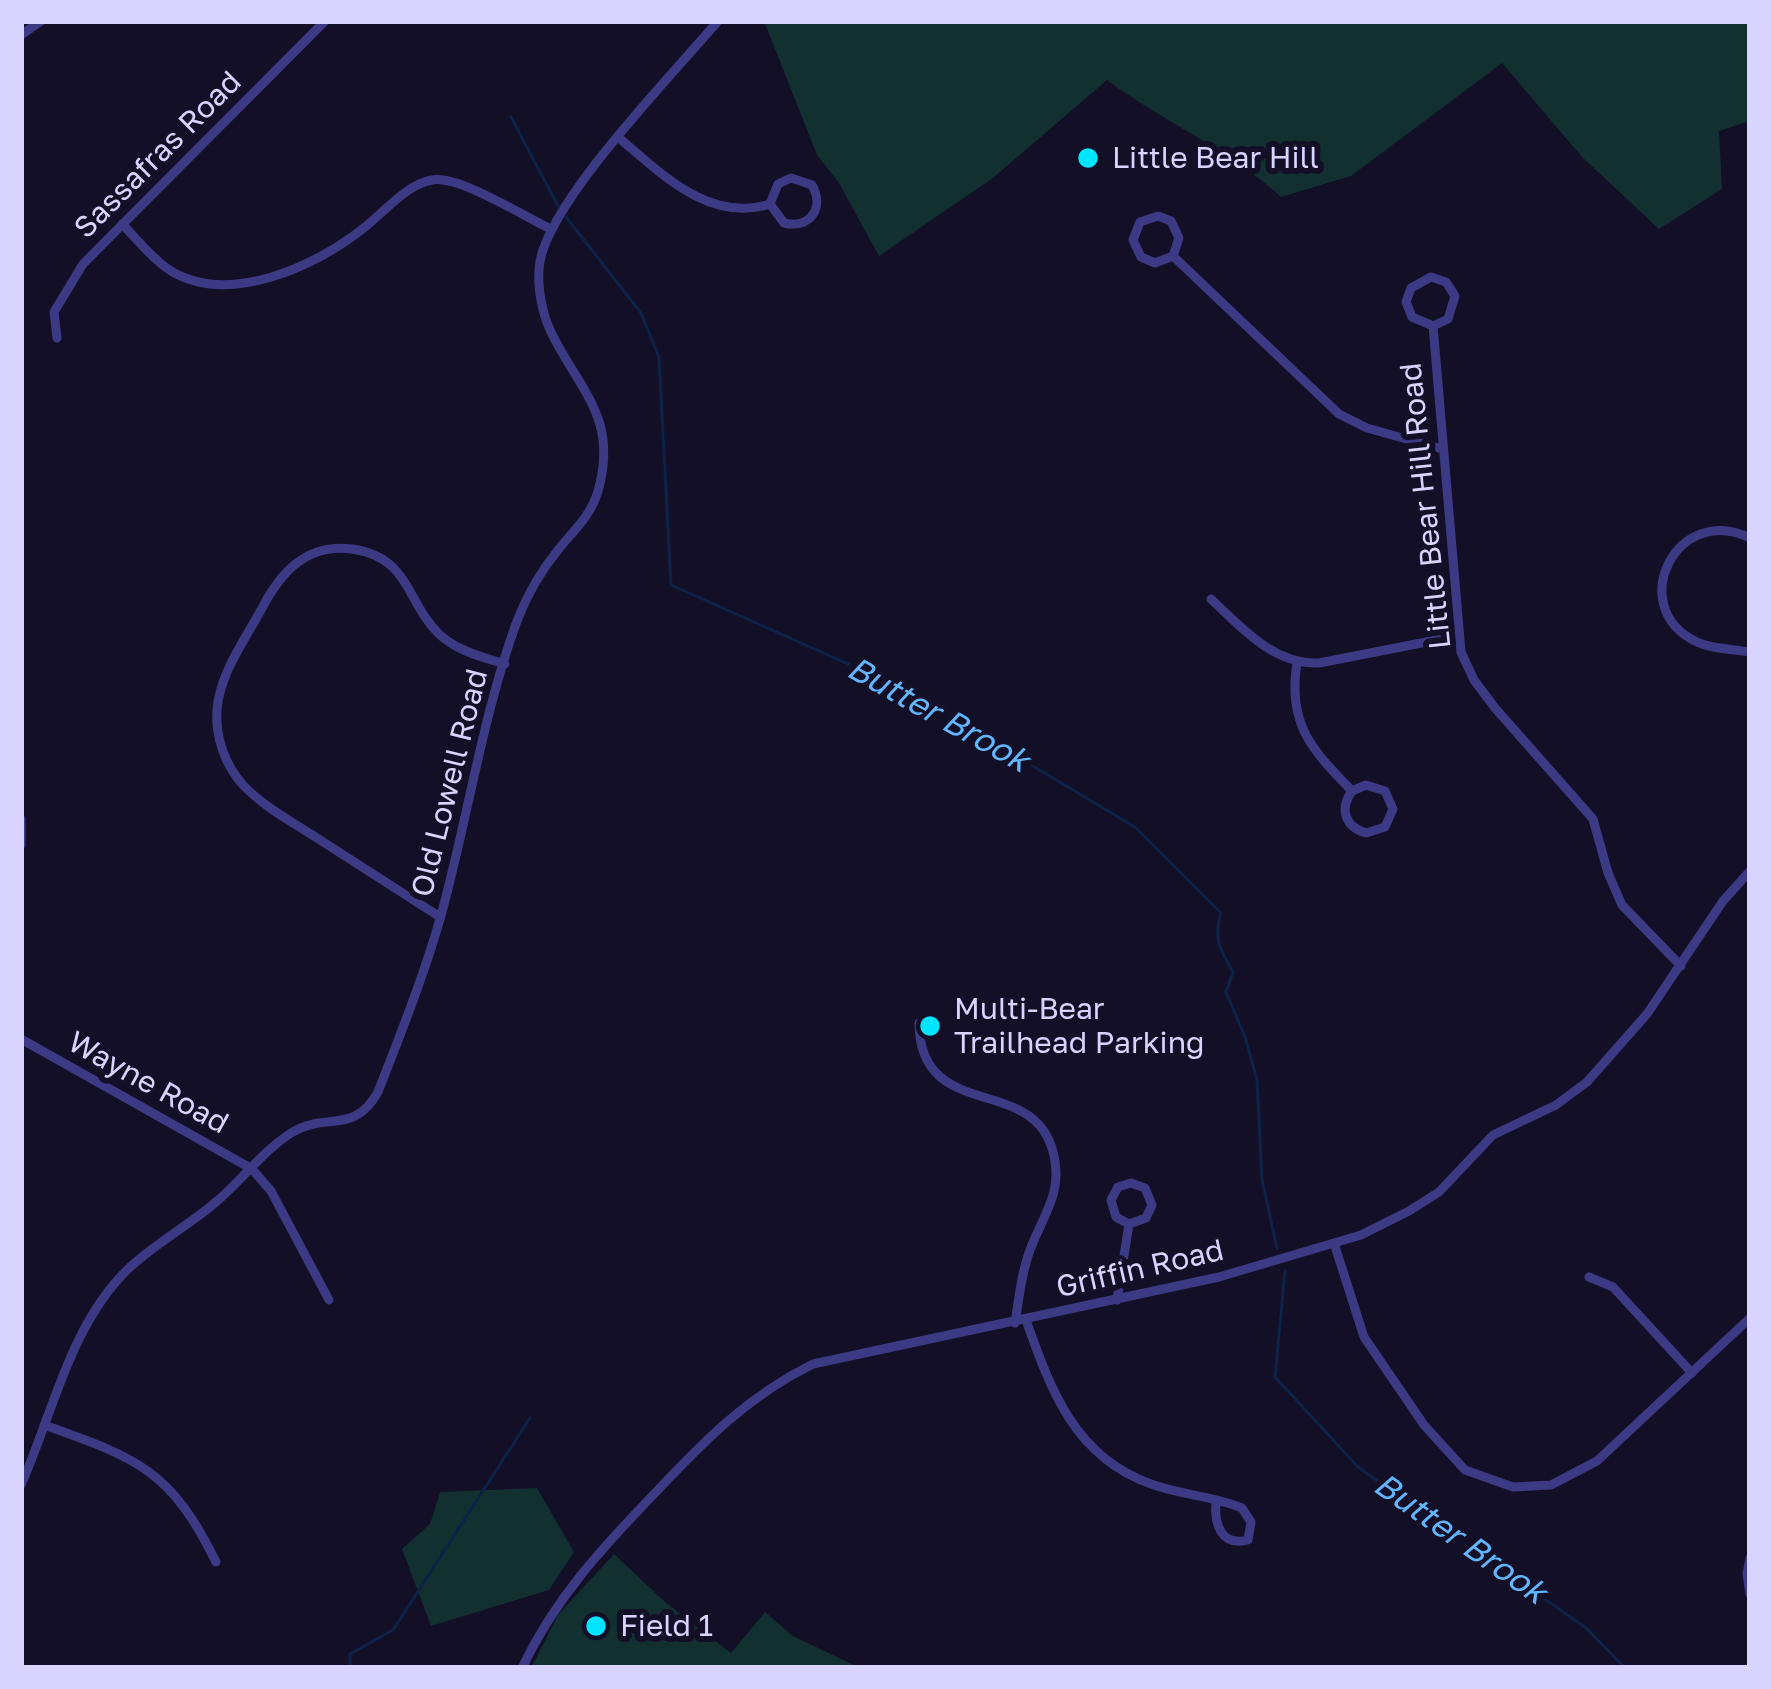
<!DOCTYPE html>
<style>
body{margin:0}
#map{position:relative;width:1771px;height:1689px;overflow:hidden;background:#130f26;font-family:"Golos Text",sans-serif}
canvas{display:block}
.frame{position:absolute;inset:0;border:24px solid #d9d4ff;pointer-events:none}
</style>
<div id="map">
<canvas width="1771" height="1689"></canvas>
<div class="frame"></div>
</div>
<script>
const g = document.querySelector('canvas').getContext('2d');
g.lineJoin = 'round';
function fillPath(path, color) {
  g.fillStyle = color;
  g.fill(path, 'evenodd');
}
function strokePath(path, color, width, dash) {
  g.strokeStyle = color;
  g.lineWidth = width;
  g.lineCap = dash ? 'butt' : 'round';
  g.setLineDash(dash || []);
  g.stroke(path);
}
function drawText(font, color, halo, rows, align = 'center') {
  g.font = font + ' "Golos Text",sans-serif';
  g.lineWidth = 12;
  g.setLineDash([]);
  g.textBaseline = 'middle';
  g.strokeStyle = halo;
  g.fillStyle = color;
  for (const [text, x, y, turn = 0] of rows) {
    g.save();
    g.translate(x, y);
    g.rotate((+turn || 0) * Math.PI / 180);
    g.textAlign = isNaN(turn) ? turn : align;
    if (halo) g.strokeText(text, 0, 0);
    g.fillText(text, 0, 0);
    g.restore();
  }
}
fillPath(new Path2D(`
 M764,21H1750V121L1719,131L1722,189L1659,229L1582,157L1502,63L1351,176L1281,197C1229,149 1163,122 1107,80L993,178L879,256L839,183L817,155Z
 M537,1488L574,1552L549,1590L431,1626L402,1549L430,1524L440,1492Z
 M614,1554L665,1602L731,1653L765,1612L793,1636L860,1668H531L558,1615Z`), '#12302f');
strokePath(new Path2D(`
 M511,117L558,206
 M566,217L641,313L659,357L671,585L902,688L1135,827L1221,913C1213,938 1220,950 1233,972L1226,992L1245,1037L1257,1080L1262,1180L1277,1248
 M1285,1271L1275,1377L1358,1467L1586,1628L1625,1668
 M350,1668V1654L393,1630L530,1418`), '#0c2248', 3);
strokePath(new Path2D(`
 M21,35L41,21
 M619,138C662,174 709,223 770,204L778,184L791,178L812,185C825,208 810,229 784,223L770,204
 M122,224C137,239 150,257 168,269C227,308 317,266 365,227C384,212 407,184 432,180C459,175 525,217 551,229
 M1173,256L1155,263L1141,257L1133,240L1140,222L1158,216L1171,221L1179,238L1173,256L1339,414L1367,428L1442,449
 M1433,326L1412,317L1406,302L1411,288L1431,277L1446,282L1455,296L1448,319L1433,326L1461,652L1474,680L1495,708L1593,819L1608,873L1622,905L1681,966
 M57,338L54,312L83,264L325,21
 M1750,538C1677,502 1625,606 1695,641C1711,649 1732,649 1750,652
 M1211,599C1242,628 1274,665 1319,663L1457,636
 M1297,663C1287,724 1312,750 1352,791C1339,809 1345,827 1366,833L1385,827L1393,809L1385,791L1366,785L1352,791
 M21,819V845
 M440,917C399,891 358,864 317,838C292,822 264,807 243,785C225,765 215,737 217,709C220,674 244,641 261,610C280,573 306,543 352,549C410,557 406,602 439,634C457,651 482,657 505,664
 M919,1023C920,1131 1051,1065 1056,1172C1057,1200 1039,1225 1030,1250C1021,1274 1019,1299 1015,1323
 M21,1039L252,1169L271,1191L329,1300
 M1334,1243L1364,1337L1424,1425L1465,1470L1513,1487L1551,1485L1597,1461L1750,1318
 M1589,1277L1613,1287L1692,1373
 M1117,1300L1129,1224L1116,1217L1111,1200L1118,1187L1131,1183L1145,1188L1152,1205L1146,1218L1129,1224
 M1026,1320C1051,1391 1075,1457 1151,1484C1181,1495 1214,1496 1242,1508L1251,1522L1248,1540C1221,1547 1214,1524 1216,1502
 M44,1425C137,1458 171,1470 216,1562
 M21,1485C53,1413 70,1326 127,1270C154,1244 188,1226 216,1202C241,1181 263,1151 291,1133C326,1111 353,1136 378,1092C401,1033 425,973 442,912C468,816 483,714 517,621C527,595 540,572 558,550C573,531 591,516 598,491C618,422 583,393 555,340C542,317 536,286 540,261C552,198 673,74 718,21
 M1750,1558L1747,1574L1750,1594
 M522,1668C555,1598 603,1547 656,1492C704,1441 748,1396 813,1364L1219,1277L1361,1235L1409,1211L1439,1192L1493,1135L1556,1105L1587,1082L1647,1014L1723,901L1750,871`), '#3d3a85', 9);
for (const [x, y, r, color] of [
 [1088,158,12,"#00e5ff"],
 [930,1026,12,"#00e5ff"],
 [596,1626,12,"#00e5ff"]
]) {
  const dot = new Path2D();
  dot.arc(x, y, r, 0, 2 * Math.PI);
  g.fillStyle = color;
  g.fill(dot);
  strokePath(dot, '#130f26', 4.5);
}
drawText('30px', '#d9d4ff', '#130f26', [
 ["Sassafras Road",158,155,-45],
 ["Little Bear Hill Road",1426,506,-96],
 ["Old Lowell Road",450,783,-76],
 ["Wayne Road",148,1083,29],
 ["Griffin Road",1140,1269,-13]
]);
drawText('30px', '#d9d4ff', '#130f26', [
 ["Little Bear Hill",1112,158],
 ["Multi-Bear",954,1009],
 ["Trailhead Parking",954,1043],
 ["Field 1",620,1626]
], 'left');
drawText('italic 33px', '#62b6ff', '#130f26', [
 ["Butter Brook",938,715,29],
 ["Butter Brook",1460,1539,35]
]);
</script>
